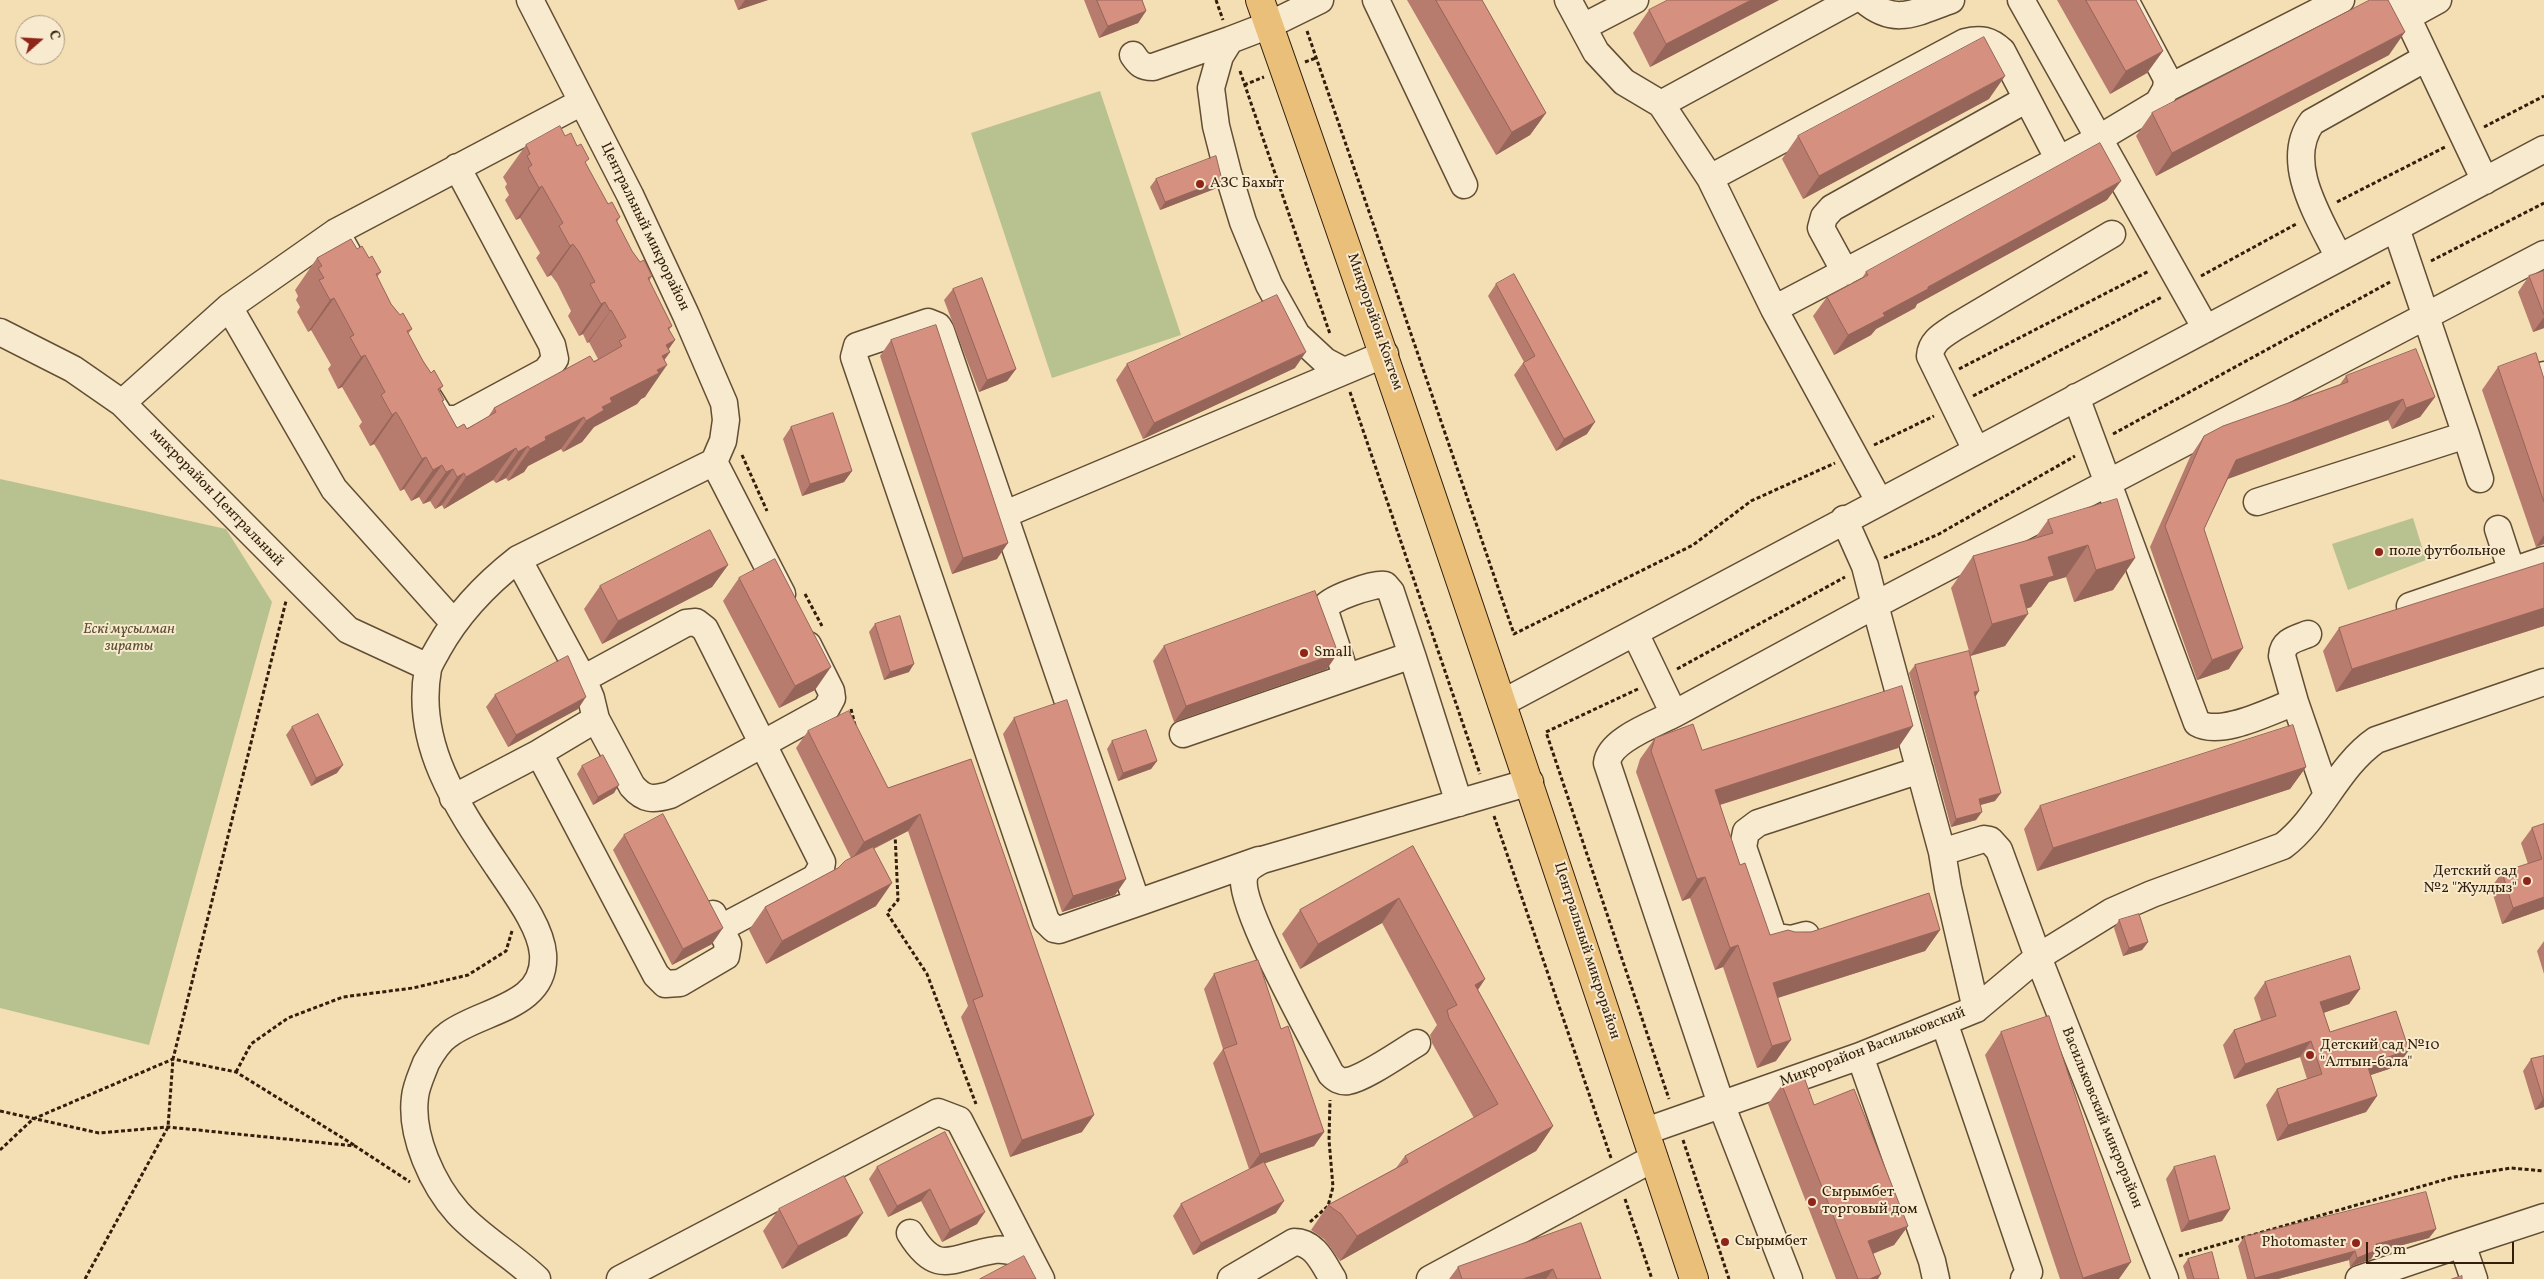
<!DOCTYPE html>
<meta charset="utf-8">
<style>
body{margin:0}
#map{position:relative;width:2544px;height:1279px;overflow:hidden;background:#f4deb4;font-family:Vollkorn,serif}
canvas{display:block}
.north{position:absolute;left:15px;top:15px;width:50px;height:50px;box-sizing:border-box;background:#f8eace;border:1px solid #a99880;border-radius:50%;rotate:71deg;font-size:14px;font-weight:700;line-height:20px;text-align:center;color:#321e0a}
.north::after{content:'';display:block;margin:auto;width:18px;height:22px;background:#8f2418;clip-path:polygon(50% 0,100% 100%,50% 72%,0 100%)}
.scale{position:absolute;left:2366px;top:1242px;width:148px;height:22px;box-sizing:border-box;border:2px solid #321e0a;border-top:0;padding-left:6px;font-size:15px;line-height:18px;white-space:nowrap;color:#321e0a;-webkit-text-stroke:4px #f8eace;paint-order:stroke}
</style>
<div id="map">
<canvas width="2544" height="1279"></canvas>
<div class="north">С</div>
<div class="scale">50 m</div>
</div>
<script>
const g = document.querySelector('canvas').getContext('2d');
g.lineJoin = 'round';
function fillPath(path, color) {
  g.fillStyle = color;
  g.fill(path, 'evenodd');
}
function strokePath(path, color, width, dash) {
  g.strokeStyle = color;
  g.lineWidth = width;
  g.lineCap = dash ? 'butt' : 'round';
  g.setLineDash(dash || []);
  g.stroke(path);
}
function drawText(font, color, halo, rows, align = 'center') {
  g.font = font + ' Vollkorn,serif';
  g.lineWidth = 4;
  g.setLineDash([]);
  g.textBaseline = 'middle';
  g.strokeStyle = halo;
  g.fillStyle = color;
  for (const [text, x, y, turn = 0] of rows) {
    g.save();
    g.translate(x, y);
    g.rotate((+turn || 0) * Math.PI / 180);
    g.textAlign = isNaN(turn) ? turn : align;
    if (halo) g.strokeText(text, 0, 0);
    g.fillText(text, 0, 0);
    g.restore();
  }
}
fillPath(new Path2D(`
 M1100,91L1181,335L1052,378L971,133Z
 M0,479L226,529L272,602L149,1045L0,1008Z
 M2413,518L2426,560L2348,590L2332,544Z`), '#b8c290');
const minor = new Path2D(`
 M530,0L630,195L686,315L724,403L726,420L723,441L714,462
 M1320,0L1269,25L1230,40L1220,56L1211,88L1216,126L1228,173L1243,222L1269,285L1297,335L1325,361L1342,370
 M1376,0L1464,185
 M1568,0L1596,52L1624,82L1661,104L1710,178L1774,309L1879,501
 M1864,0C1895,27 1917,12 1951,0
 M2021,0L2206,329
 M2399,0L2485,181
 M2407,17L2438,0
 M1583,27L1635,0
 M1133,55C1139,64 1142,67 1153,67L1230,40
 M2166,89L2341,0
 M1661,104L1852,0
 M1710,178L1965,42C1981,38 1990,40 2002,51L2059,160
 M336,232L360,275
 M2339,258C2321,220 2282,163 2312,122L2426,58
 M1845,272L1821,228L1824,217L1832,208L2027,99
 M229,307L334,489L454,623
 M1774,309L2098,139L2158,103L2166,89L2167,79L2125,0
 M928,322L938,326L941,331L1137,903L1059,930L1054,929L1046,921L854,357L857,346Z
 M0,332L73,369L122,403L348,630L428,667
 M2544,375L2535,378L2544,403
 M2076,397L2197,723C2221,737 2270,711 2295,702L2327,795
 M429,398L442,419H457L546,371L555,359L552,345L457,167
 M122,403L229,307L336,232L582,102
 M2466,435L2480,479
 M1976,450L1930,356C1931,341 1943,335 1955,327L2112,234
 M714,462L782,594
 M2257,502L2466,435L2396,228
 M1003,515L1385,354
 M1844,519L1865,566L1875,605L2544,254
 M2498,529L2512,572
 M518,559L583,679L686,623L696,622L705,629L822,862L821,868L815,878L721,928
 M2410,606L2544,560
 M1635,633L1674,714L1875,605L1942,852L1948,888L1976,1009
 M1346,676L1324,608C1328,599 1374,583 1385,585L1391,592L1412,655
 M2295,702L2282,656C2283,641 2295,639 2308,634
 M1502,703L2544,149
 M1674,714C1655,724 1609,740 1607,763L1721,1104L1789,1279
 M596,719L632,786C644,800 653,800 670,795L826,709L832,698L831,691L808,645
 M1183,734L1412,655L1459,803
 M539,753L656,975L665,984L680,983L726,956L728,944L713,914
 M453,798L539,753L596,719L591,698L583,679
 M1942,852L1984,839L1990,840L1999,850L2038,957L2165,1279
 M1137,903L1259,860
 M1806,935L1791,939L1775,937L1772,932L1743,847L1746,832L1758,823L1920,770
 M1944,1022L2029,1272L2024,1279
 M1417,1043C1400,1053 1365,1078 1348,1081C1340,1082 1336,1079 1331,1074C1314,1041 1239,907 1244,878C1245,869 1254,864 1262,860L1530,782
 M1860,1056L1932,1261L1936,1279
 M1646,1131L1860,1056L1976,1009L2038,957L2111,912L2152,894L2283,846C2320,818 2337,767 2376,740L2544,682
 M910,1233C938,1279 953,1256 995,1250C1006,1248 1019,1254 1029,1256L1041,1279
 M537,1279C513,1256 481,1238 458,1213C433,1185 410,1136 415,1097C416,1086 422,1074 426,1063C431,1054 439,1041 448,1035C480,1010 547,1008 543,954C541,926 513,890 498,867C458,808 414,744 428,669C430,662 435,655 438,649C458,613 486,584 518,559L714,462
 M620,1279L938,1112L959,1120L1029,1256
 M1231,1279L1294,1242C1315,1242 1323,1263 1333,1279
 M1430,1279L1654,1158
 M2359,1279L2462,1244
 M2474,1279L2462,1244L2544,1217`);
const major = new Path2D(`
 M1260,0C1410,425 1552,852 1694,1279`);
strokePath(minor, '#624e34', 29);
strokePath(major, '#321e0a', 30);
strokePath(new Path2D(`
 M1216,0L1223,20
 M1307,31L1514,634L1693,545L1751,501L1835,463
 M1305,62L1316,58
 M1240,71L1330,334
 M1244,85L1264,77
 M2484,127L2544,96
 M2337,202L2445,147
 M2431,261L2544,203
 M2201,276L2298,223
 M1959,369L2149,271
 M1350,392L1480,774
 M1973,396L2162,297
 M2113,434L2390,282
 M1874,445L1934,416
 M742,455L767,511
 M1884,558L1939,534L2075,456
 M805,594L822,626
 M1677,669L1845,577
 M1638,689L1546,732L1669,1099
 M851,709L855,725
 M1494,816L1611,1158
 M895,833L898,900L887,913L927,974L976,1104
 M236,1072L251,1044L288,1018L343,997L413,988L468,975L506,951L512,931
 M0,1111L99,1133L168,1127L355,1146L410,1182
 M1683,1140L1729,1279
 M0,1150L33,1119L173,1059L236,1072L354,1145
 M1625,1199L1652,1279
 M1310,1222L1328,1206L1333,1187L1329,1140L1330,1100
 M2179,1256L2454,1177L2511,1168L2544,1171
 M85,1279L168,1127L173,1059L286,601`), '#321e0a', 3, [4, 2.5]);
strokePath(minor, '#f8eace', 26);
strokePath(major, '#eabf7a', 28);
fillPath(new Path2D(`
 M734,0H768L738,10Z
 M1084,0H1142L1146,11L1138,23L1099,38Z
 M1407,0H1482L1546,113L1530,135L1496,155Z
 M1779,0L1650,67L1633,33L1649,10Z
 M2057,0H2136L2163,51L2147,73L2110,94Z
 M2389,55L2156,176L2136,136L2152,113Z
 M1989,99L1803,199L1782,159L1798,136Z
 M565,136L586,164L608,204L620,217L617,222L632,251L640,262L652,276L649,281L672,326L669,330L675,340L668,350L670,352L664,360L645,397L641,399L637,404L594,427L582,442L563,452L561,449L528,466L524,472L508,481L506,478L496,483L493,480L444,509L442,505L435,509L430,501L423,504L419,497L411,501L404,489L400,491L379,452L374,444L370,446L359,426L362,422L342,387L338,389L328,369L331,365L311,330L308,332L297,312L300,307L296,300L298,296L295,290L317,258L357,249L369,258L381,272L377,277L391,304L400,315L412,329L408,334L423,361L431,373L443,386L439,391L444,400L442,402L457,428L467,429L488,417L494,408L598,359L589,342L587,343L583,334L579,336L568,316L571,311L557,283L551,275L547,277L536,258L540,253L520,218L516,220L505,200L509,195L505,187L507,184L503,177L526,145Z
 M1156,179L1217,188L1160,210L1150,187Z
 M2107,200L1917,304L1915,308L1876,329L1871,335L1834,355L1813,316L1827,297L1862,278L1866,272Z
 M2544,271V328L2533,332L2518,292L2529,276Z
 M1496,284L1587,434L1556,451L1514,375L1523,363L1524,362L1488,296Z
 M953,289L1016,369L1007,381L979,392L944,300Z
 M891,340L997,559L952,574L880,356Z
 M1127,364L1295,368L1143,439L1116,380Z
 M2498,367L2544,379V544L2536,547L2482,390Z
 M2346,376L2435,397L2420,417L2392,429L2388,420L2228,479L2204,529L2229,669L2197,680L2150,547L2190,457L2204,436L2340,384Z
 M791,427L852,471L844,482L802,496L783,439Z
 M2048,520L2135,558L2113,590L2074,602L2066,577L2049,582L2031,607L2026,609L2005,646L1970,656L1975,697L1995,801L1980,805L1976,820L1951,827L1909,673L1915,665L1969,651L1951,588L1973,556L2035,538Z
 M2544,563V626L2336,692L2323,651L2339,628Z
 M728,565L712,587L602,644L584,609L600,586Z
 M739,578L815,690L779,708L723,601Z
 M875,624L909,672L884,680L869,632Z
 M1164,646L1327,669L1174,722L1153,661Z
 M495,695L578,709L508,747L486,707Z
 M1014,718L1126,879L1115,895L1062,912L1003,734Z
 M292,727L337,773L311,786L286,735Z
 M808,731L888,788L971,759L1082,1132L1010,1157L961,1017L968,1006L908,831L874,849L876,906L766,964L749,930L765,907L838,868L851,858L796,748Z
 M1655,738L1702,750L1898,748L1720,805L1740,865L1770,935L1795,932L1940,930L1925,951L1778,998L1776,1061L1757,1068L1723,967L1715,970L1690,898L1682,901L1636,772L1640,759Z
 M1112,741L1157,761L1151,769L1118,781L1107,749Z
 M582,766L614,793L593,805L577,774Z
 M2306,767L2290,789L2037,871L2024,829L2040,806Z
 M2544,824V909L2502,924L2491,888L2502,872L2528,864L2521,843L2532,828Z
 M624,835L712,944L672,965L613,850Z
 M1413,846L1485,979L1478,990L1553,1126L1536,1151L1340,1261L1324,1239L1311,1230L1328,1205L1396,1168L1405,1156L1474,1118L1432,1043L1430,1035L1437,1025L1382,923L1300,969L1282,934L1300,910Z
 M2119,920L2148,942L2142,950L2123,956L2114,928Z
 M2544,941V974L2537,951Z
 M1214,974L1281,1029L1324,1132L1314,1146L1265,1163L1276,1213L1193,1255L1173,1216L1181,1204L1255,1167L1249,1169L1213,1063L1223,1049L1204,989Z
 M2265,982L2360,989L2349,1004L2323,1013L2330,1032L2398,1066L2370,1075L2377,1096L2366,1112L2277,1141L2266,1105L2277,1089L2307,1079L2300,1057L2234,1079L2223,1045L2234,1030L2261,1020L2254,998Z
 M2001,1032L2119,1279H2060L1985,1055Z
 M2544,1056V1107L2535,1110L2523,1071L2531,1059Z
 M1782,1085L1814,1105L1908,1226L1894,1245L1873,1254L1878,1279H1836L1768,1104Z
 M945,1132L977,1224L942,1242L921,1201L888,1217L869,1179L877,1167Z
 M2174,1167L2230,1209L2222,1221L2181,1232L2166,1179Z
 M779,1209L847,1236L782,1269L763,1231Z
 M1581,1223L1601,1279H1449L1458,1267Z
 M2436,1229L2429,1238L2376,1252L2371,1259L2350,1267L2349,1260L2278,1279H2247L2238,1246L2244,1237Z
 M2188,1259L2219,1279H2187L2183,1266Z`), '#b87c6e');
fillPath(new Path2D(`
 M745,0H768L738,10Z
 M1751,0H1779L1650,67L1666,44Z
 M1146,11L1138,23L1099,38L1108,26Z
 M2405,32L2389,55L2156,176L2172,153Z
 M2163,51L2147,73L2110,94L2126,71Z
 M2005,76L1989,99L1803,199L1819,176Z
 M1546,113L1530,135L1496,155L1512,132Z
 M1222,180L1217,188L1160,210L1165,202Z
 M2121,181L2107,200L1917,304L1915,308L1876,329L1871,335L1834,355L1848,335L1883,313L1928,287Z
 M542,186L520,218L516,220L539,188Z
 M573,244L551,275L547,277L570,246Z
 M334,298L311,330L308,332L330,300Z
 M605,302L583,334L579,336L601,304Z
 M611,310L589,342L587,343L610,311Z
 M2544,317V328L2533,332Z
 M675,340L665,354L670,352L653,376L657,370L667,365L645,397L641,399L637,404L594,427L582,442L563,452L586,421L666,345Z
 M1306,352L1295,368L1143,439L1154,423Z
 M365,355L342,387L338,389L361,357Z
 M1016,369L1007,381L979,392L987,380Z
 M2435,397L2420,417L2392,429L2406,408Z
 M2403,399L2388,420L2222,481L2236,460Z
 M396,412L374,444L370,446L392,415Z
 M584,417L561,449L528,466L524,472L508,481L530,449L545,437Z
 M1595,422L1587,434L1556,451L1564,439Z
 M528,446L506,478L496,483L518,452Z
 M516,448L493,480L444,509L466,477Z
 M426,457L404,489L400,491L422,459Z
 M442,465L419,497L411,501L433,470Z
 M453,469L430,501L423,504L446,472Z
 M852,471L844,482L802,496L810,484Z
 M464,473L442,505L435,509L457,477Z
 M2544,535V544L2536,547Z
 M1008,543L997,559L952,574L963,558Z
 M2088,545L2066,577L2049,582L2031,607L1997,617L2020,585L2048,557Z
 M2135,558L2113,590L2074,602L2096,570Z
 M728,565L712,587L602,644L618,621Z
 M2544,608V626L2336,692L2352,669Z
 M2028,614L2005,646L1970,656L1992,624Z
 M2243,648L2229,669L2197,680L2212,660Z
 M1338,653L1327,669L1174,722L1186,706Z
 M914,664L909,672L884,680L890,672Z
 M831,667L815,690L779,708L795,686Z
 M1979,691L1974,699V692Z
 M586,697L578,709L508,747L516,735Z
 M1913,726L1898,748L1700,811L1715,790Z
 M1157,761L1151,769L1118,781L1123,773Z
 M343,765L337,773L311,786L316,778Z
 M2306,767L2290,789L2037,871L2053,848Z
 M619,785L614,793L593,805L598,797Z
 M2001,793L1995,801L1973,807L1979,799Z
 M1982,812L1976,820L1951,827L1956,819Z
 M920,814L908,831L852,859L864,842Z
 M1705,877L1690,898L1682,901L1697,879Z
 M1126,879L1115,895L1062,912L1073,896Z
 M892,883L876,906L766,964L782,941Z
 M2544,897V909L2502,924L2513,908Z
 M1399,898L1382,923L1300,969L1318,944Z
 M723,928L712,944L672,965L683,949Z
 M1940,930L1925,951L1758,1004L1773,983Z
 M2148,942L2142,950L2123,956L2129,948Z
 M1738,945L1723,967L1715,970L1730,948Z
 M1485,979L1468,1004L1475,985Z
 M2360,989L2349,1004L2309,1018L2320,1002Z
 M1791,1040L1776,1061L1757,1068L1772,1046Z
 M2311,1041L2300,1057L2234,1079L2245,1064Z
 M2409,1050L2398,1066L2356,1080L2367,1064Z
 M2377,1096L2366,1112L2277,1141L2288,1125Z
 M2543,1099H2544V1107L2535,1110Z
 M1094,1115L1082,1132L1010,1157L1022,1140Z
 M1553,1126L1536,1151L1340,1261L1357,1236Z
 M1324,1132L1314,1146L1249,1169L1260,1154Z
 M930,1189L921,1201L888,1217L897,1206Z
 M1284,1201L1276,1213L1193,1255L1201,1243Z
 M2230,1209L2222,1221L2181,1232L2189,1221Z
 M985,1212L977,1224L942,1242L950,1230Z
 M863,1213L847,1236L782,1269L798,1246Z
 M1908,1226L1894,1245L1854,1261L1868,1241Z
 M2436,1229L2429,1238L2376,1252L2371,1259L2350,1267L2357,1258L2376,1244Z
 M2355,1251L2349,1260L2278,1279H2254L2255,1278Z
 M2131,1262L2119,1279H2082L2083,1278Z
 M1553,1269L1546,1279H1523Z
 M1881,1274L1878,1279H1870Z`), '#96655a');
const building = new Path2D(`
 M1097,0H1142L1146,11L1108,26Z
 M1436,0H1482L1546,113L1512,132Z
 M1668,0H1751L1666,44L1649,10Z
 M2086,0H2136L2163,51L2126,71Z
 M2370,0H2388L2405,32L2172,153L2152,113Z
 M1984,37L2005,76L1819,176L1798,136Z
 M560,126L565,136L571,133L577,146L581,144L589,159L585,162L608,204L612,202L620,217L616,220L632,251L640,262L644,260L652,276L648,278L672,326L668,328L675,340L666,345L670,352L662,356L667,365L657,370L659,373L610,398L612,402L602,407L604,410L586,421L584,417L545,437L546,440L530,449L528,446L518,452L516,448L466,477L464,473L457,477L453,469L446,472L442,465L433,470L426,457L422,459L401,420L396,412L392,415L381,395L385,392L365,355L361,357L350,337L354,335L334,298L330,300L319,280L324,278L318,268L322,266L317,258L351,239L357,249L362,246L369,258L372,256L381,272L376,274L391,304L400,315L403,313L412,329L407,331L423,361L431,373L434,370L443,386L438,389L444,400L442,401L457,428L464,424L467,429L496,412L494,408L590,356L594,362L622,346L619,341L626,337L611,310L610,311L605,302L601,304L590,284L595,282L579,252L573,244L570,246L559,226L563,223L542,186L539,188L528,168L532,165L527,156L530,154L526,145Z
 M2100,143L2121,181L1928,287V289L1883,313L1885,316L1848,335L1827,297L1868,275L1866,272Z
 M1216,156L1222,180L1165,202L1156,179Z
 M2544,271V315L2529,276Z
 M1514,274L1595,422L1564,439L1523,363L1535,356L1496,284Z
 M982,278L1016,369L987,380L953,289Z
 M1277,295L1306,352L1154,423L1127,364Z
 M936,325L1008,543L963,558L891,340Z
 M2416,349L2435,397L2406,408L2403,399L2236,460L2204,529L2243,648L2212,660L2165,526L2204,436L2223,426L2348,382L2346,376Z
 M2536,353L2544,379V502L2498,367Z
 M833,413L852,471L810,484L791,427Z
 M2117,499L2135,558L2096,570L2088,545L2048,557L2054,576L2020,585L2028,614L1992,624L1973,556L2053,533L2048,520Z
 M710,530L728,565L618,621L600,586Z
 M775,559L831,667L795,686L739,578Z
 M2544,563V608L2352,669L2339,628Z
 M1315,591L1338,653L1186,706L1164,646Z
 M900,616L914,664L890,672L875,624Z
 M1969,651L1979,691L1974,692L2001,793L1979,799L1982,812L1956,819L1915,665Z
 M568,656L586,697L516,735L495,695Z
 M1902,686L1913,726L1715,790L1740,865L1745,863L1770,935L1788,930L1795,932H1811L1929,893L1940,930L1773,983L1791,1040L1772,1046L1738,945L1730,948L1705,877L1697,879L1651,751L1655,738L1693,724L1702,750Z
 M1067,700L1126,879L1073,896L1014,718Z
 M849,711L888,788L971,759L1094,1115L1022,1140L973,1000L983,996L920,814L864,842L808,731Z
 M318,714L343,765L316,778L292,727Z
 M2293,725L2306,767L2053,848L2040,806Z
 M1146,730L1157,761L1123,773L1112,741Z
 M603,755L619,785L598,797L582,766Z
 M663,814L723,928L683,949L624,835Z
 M2544,824V897L2513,908L2502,872L2542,859L2532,828Z
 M1413,846L1485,979L1475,985L1553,1126L1357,1236L1341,1214L1328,1205L1408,1162L1405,1156L1498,1104L1449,1018L1447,1010L1457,1005L1399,898L1318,944L1300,910Z
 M873,847L892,883L782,941L765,907L838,868L845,861Z
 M2139,914L2148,942L2129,948L2119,920Z
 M2350,956L2360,989L2320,1002L2330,1032L2396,1011L2409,1050L2367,1064L2377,1096L2288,1125L2277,1089L2322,1074L2311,1041L2245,1064L2234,1030L2276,1016L2265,982Z
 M1258,960L1281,1029L1288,1026L1324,1132L1260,1154L1223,1049L1237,1044L1214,974Z
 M2049,1016L2131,1262L2083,1278L2001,1032Z
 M2544,1056V1099H2543L2531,1059Z
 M1804,1077L1814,1105L1854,1089L1908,1226L1868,1241L1881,1274L1870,1279H1858L1782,1085Z
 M945,1132L985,1212L950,1230L930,1189L897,1206L877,1167Z
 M2215,1156L2230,1209L2189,1221L2174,1167Z
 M1264,1162L1284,1201L1201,1243L1181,1204Z
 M844,1176L863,1213L798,1246L779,1209Z
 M2426,1192L2436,1229L2376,1244L2377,1250L2357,1258L2355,1251L2255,1278L2244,1237Z
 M1581,1223L1601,1279H1557L1553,1269L1523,1279H1462L1458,1267Z
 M2212,1252L2219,1279H2194L2188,1259Z
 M1024,1256L1036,1279H980Z
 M2462,1276V1279H2452Z`);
fillPath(building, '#d69080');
strokePath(building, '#96655a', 1);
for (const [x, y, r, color] of [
 [1200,184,5,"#8f2418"],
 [2379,552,5,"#8f2418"],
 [1304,653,5,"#8f2418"],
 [2527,881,5,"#8f2418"],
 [2310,1055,5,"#8f2418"],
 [1812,1202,5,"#8f2418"],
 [1725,1242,5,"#8f2418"],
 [2356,1243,5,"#8f2418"]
]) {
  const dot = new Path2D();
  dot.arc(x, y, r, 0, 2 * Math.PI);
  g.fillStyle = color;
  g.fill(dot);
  strokePath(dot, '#f8eace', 2);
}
drawText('15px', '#321e0a', '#f8eace', [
 ["АЗС Бахыт",1210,184],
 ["поле футбольное",2389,552],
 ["Small",1314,653],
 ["Детский сад",2517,872,"right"],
 ["№2 \"Жулдыз\"",2517,889,"right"],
 ["Детский сад №10",2320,1046],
 ["\"Алтын-бала\"",2320,1063],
 ["Сырымбет",1822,1193],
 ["торговый дом",1822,1210],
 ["Сырымбет",1735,1242],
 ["Photomaster",2346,1243,"right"]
], 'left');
drawText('15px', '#321e0a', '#f8eace', [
 ["Центральный микрорайон",644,227,64],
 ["Микрорайон Коктем",1374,322,71],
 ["микрорайон Центральный",216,498,46],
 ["Центральный микрорайон",1586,951,72],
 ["Микрорайон Васильковский",1873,1048,-21],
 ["Васильковский микрорайон",2101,1118,68]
]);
drawText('italic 15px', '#5a4f32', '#f8eace', [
 ["Ескі мұсылман",129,630],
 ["зираты",129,647]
]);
</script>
